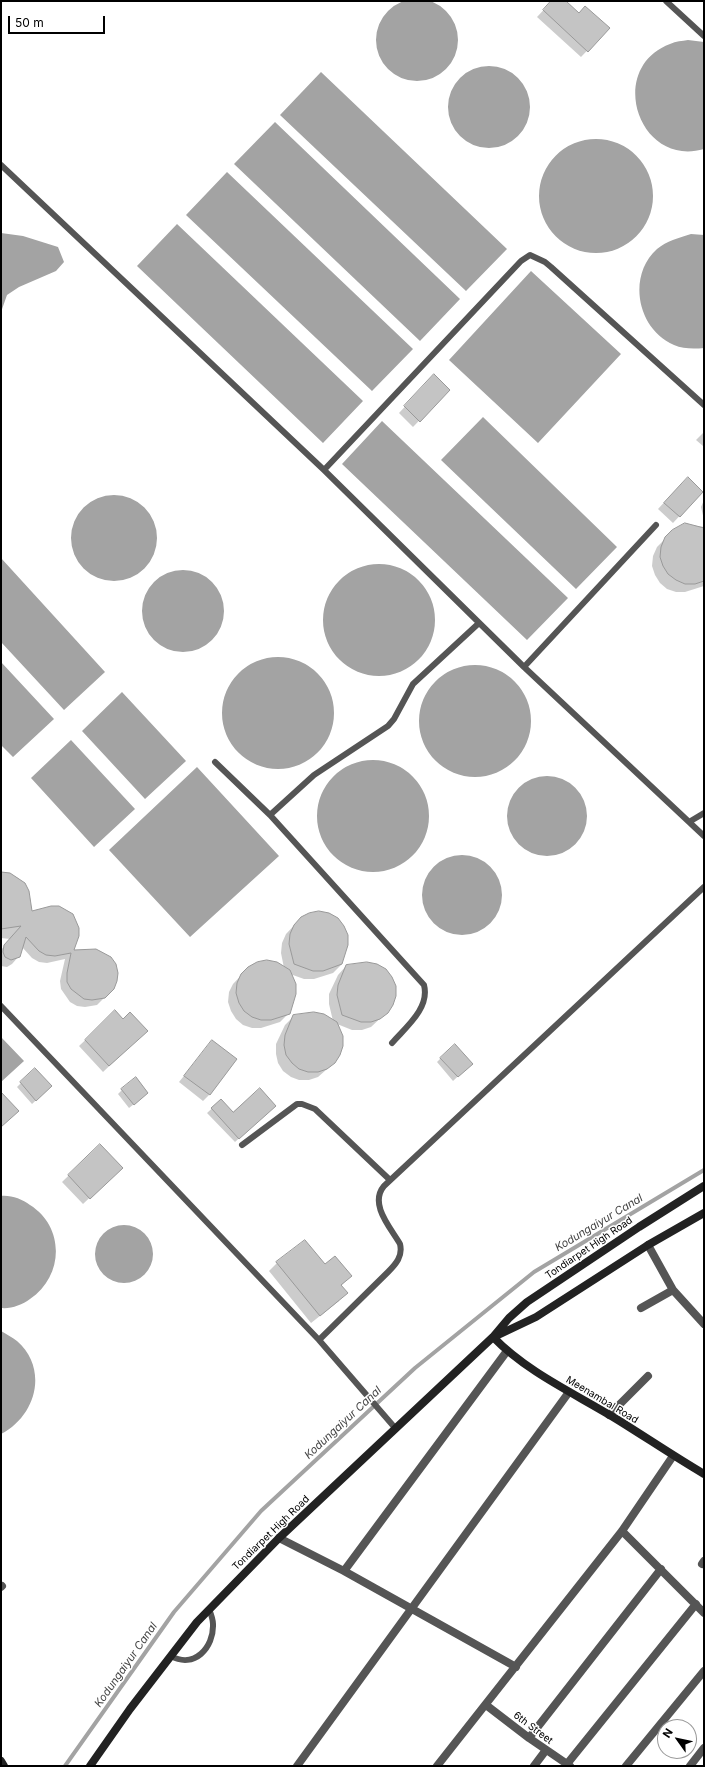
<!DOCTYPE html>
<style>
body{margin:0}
#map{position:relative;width:705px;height:1767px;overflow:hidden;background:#fff;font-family:Inter,sans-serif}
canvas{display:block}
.frame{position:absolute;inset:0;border:2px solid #000;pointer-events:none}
.north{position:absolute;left:657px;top:1719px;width:40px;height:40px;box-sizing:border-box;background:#fff;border:1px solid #999;border-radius:50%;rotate:303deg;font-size:11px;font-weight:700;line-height:16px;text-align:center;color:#000}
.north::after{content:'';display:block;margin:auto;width:14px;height:18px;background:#000;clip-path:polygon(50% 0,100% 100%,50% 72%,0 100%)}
.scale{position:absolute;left:8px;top:16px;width:97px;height:18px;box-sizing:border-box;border:2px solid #000;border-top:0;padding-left:5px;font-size:12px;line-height:14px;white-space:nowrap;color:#000;-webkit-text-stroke:3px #fff;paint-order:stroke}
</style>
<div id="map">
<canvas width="705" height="1767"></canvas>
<div class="frame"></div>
<div class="north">N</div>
<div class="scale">50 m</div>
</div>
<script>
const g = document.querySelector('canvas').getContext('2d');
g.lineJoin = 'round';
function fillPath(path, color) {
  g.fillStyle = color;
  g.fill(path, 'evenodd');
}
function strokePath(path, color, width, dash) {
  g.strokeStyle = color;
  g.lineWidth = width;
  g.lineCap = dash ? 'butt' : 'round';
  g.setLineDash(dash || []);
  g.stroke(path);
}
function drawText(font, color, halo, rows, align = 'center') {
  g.font = font + ' Inter,sans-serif';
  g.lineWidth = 3;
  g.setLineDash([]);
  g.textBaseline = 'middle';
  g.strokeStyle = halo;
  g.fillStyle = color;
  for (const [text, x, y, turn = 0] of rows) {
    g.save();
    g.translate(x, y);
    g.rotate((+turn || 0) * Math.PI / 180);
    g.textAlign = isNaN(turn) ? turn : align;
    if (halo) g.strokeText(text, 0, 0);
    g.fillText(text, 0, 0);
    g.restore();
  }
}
fillPath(new Path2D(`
 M376 40a41 41 0 1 1 82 0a41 41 0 1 1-82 0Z
 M688,40L704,42V149C638,168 606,68 670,44C676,41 682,41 688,40Z
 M448 107a41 41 0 1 1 82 0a41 41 0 1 1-82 0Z
 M321,72L507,249L466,291L280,115Z
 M275,122L460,299L420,341L234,164Z
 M539 196a57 57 0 1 1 114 0a57 57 0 1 1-114 0Z
 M227,172L413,349L372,391L186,215Z
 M177,224L363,401L323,443L137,266Z
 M1,233L23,236L58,247L64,262L56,271L19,287L7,295L1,312Z
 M691,234L704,235V348C694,349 683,349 674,345C637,329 627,276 657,249C667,241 678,238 691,234Z
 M531,271L621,354L538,443L449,360Z
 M483,417L617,547L576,589L441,460Z
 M382,421L568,598L527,640L342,464Z
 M71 538a43 43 0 1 1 86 0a43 43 0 1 1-86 0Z
 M1,558L105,672L64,710L1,642Z
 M323 620a56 56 0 1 1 112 0a56 56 0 1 1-112 0Z
 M142 611a41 41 0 1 1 82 0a41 41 0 1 1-82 0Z
 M222 713a56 56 0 1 1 112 0a56 56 0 1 1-112 0Z
 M1,662L54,719L13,757L1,745Z
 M419 721a56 56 0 1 1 112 0a56 56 0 1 1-112 0Z
 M122,692L186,761L145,799L82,731Z
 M71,740L135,809L94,847L31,778Z
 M317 816a56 56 0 1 1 112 0a56 56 0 1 1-112 0Z
 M197,767L279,856L190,937L109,850Z
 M507 816a40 40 0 1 1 80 0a40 40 0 1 1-80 0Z
 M422 895a40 40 0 1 1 80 0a40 40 0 1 1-80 0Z
 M1,1037L24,1061L1,1082Z
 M1,1196C11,1195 22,1199 30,1205C65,1227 64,1276 30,1299C22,1305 11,1309 1,1308Z
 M95 1254a29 29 0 1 1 58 0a29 29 0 1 1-58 0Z
 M1,1331C6,1334 12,1337 17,1341C49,1369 36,1416 1,1434Z`), '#a3a3a3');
fillPath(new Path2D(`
 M552,1H565L578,14L608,29L581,57L537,17Z
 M428,382L449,390L413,427L399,413Z
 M704,432V445L703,446L696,440Z
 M681,484L702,492L673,523L658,509Z
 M704,500V520L701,507Z
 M685,524L704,527V586L685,592H676L667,589L660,583L655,575L652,566L653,556L657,547L673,531Z
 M1,873L10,874L18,878L28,892L31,913L72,951L105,997L97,1005L85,1007L77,1006L70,1002L61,989L60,981L65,959L47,963L39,962L32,958L22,947L19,956L12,964L7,967L1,966V950L10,939L1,938Z
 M301,918L342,964L333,973L314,979H304L290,974L289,1013L280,1022L261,1028H252L243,1025L236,1019L231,1011L228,1002L229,992L233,984L249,967L284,968L281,953L282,943L286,934Z
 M346,966L387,1012L371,1027L362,1030H352L337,1024L334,1063L318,1077L309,1080H299L291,1077L283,1071L278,1063L276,1054V1044L285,1025L294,1016L333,1021L329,1004V994L338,975Z
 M115,1012L140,1037L103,1072L79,1046Z
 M212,1041L209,1095L203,1101L179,1082Z
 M441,1058L471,1064L453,1081L437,1062Z
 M35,1069L47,1090L32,1104L17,1087Z
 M122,1090L143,1097L129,1108L118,1094Z
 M221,1100L233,1113L270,1110L235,1142L207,1113Z
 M100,1145L121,1168L83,1204L62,1182Z
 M277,1263L325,1266L350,1276L341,1286L339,1301L311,1323L269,1271Z`), '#0003');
strokePath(new Path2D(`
 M65,1766L174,1612L261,1511L415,1368L534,1272L704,1170`), '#a3a3a3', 4);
const building = new Path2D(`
 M551,1H566L579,13L585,6L610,28L588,52L543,10Z
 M434,374L450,390L420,422L404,406Z
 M688,477L703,492L680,517L664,503Z
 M685,523L704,528V581L695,584H685L676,580L668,574L663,566L660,557L661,547L665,537L672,530Z
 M1,872L10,873L25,883L29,891L32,911L51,906H59L73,914L79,928V936L74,950L96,949L111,957L116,964L118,973L117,981L114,989L105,998L92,1000L84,999L71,989L67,982V973L71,953L55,956L46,955L39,951L26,937L20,957L11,960L5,957L3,952L4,945L21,926L1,929Z
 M319,911L329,913L338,918L344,926L348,935V945L342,964L323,971H313L294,964L289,944L290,934L294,925L301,917L309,913Z
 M267,960L277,962L290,970L296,984V994L290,1014L271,1020H261L252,1017L244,1011L239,1003L236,993L237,983L241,974L248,967L257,962Z
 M367,962L377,964L386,969L392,977L396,986V996L393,1005L388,1013L380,1019L371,1022H361L342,1015L337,995L338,985L346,965Z
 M115,1010L123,1019L130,1012L148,1031L109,1066L85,1040Z
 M314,1012L324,1014L337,1022L343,1036V1046L340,1055L335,1063L327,1069L318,1072H308L299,1069L292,1063L286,1055L284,1045L285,1035L293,1015Z
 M212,1040L237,1059L210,1095L184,1076Z
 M455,1044L473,1064L458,1077L440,1058Z
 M35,1068L52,1086L36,1101L20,1082Z
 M136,1077L148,1093L134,1105L121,1089Z
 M260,1088L276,1106L239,1139L211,1108L221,1099L233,1112Z
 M1,1092L19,1111L1,1127Z
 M100,1144L123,1168L90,1199L68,1175Z
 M305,1240L325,1264L335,1256L352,1276L341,1285L348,1293L320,1316L276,1262Z`);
fillPath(building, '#c4c4c4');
strokePath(building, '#999', 1);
strokePath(new Path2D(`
 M666,1L704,36
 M1,165L324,470L524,667L704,836
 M324,470L521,261L530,255L545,262L551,267L704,405
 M524,667L656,525
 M215,762L270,815L314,775L388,726L394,719L413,684L479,623
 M270,815L424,985C430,1008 406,1027 392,1043
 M689,822L704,813
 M1,1006L319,1340L396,1429
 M242,1145L297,1104H302L315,1109L390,1180
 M319,1340L388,1272C396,1264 403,1256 400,1244C390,1227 369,1204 384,1186L704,887
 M171,1656C194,1669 214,1648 213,1624C213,1619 211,1614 209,1609`), '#555', 6);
strokePath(new Path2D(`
 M648,1245L673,1290L704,1324
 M641,1308L673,1290
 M609,1415L648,1376
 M622,1531L704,1613
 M279,1538L344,1571L516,1667
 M702,1564L704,1561
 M344,1571L507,1351
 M1,1587L2,1586
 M486,1705L529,1738L570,1766
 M529,1738L661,1569
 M567,1764L696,1604
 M297,1766L569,1392
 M437,1766L622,1531L673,1456
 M534,1766L546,1750
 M626,1766L704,1671
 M690,1766L704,1748`), '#555', 8);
strokePath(new Path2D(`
 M496,1336L536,1317L648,1245L704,1213
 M493,1337C528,1373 576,1394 618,1420C647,1438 675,1457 704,1474
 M1,1761L4,1766
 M90,1766L130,1709L197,1622L279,1538L493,1337L509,1318L527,1302L639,1227L704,1186`), '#222', 8);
drawText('10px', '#000', '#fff', [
 ["Tondiarpet High Road",589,1248,-34],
 ["Meenambal Road",602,1400,31],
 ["Tondiarpet High Road",271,1533,-44],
 ["6th Street",533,1728,37]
]);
drawText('italic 11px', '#444', '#fff', [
 ["Kodungaiyur Canal",599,1223,-31],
 ["Kodungaiyur Canal",343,1423,-43],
 ["Kodungaiyur Canal",126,1665,-55]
]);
</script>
